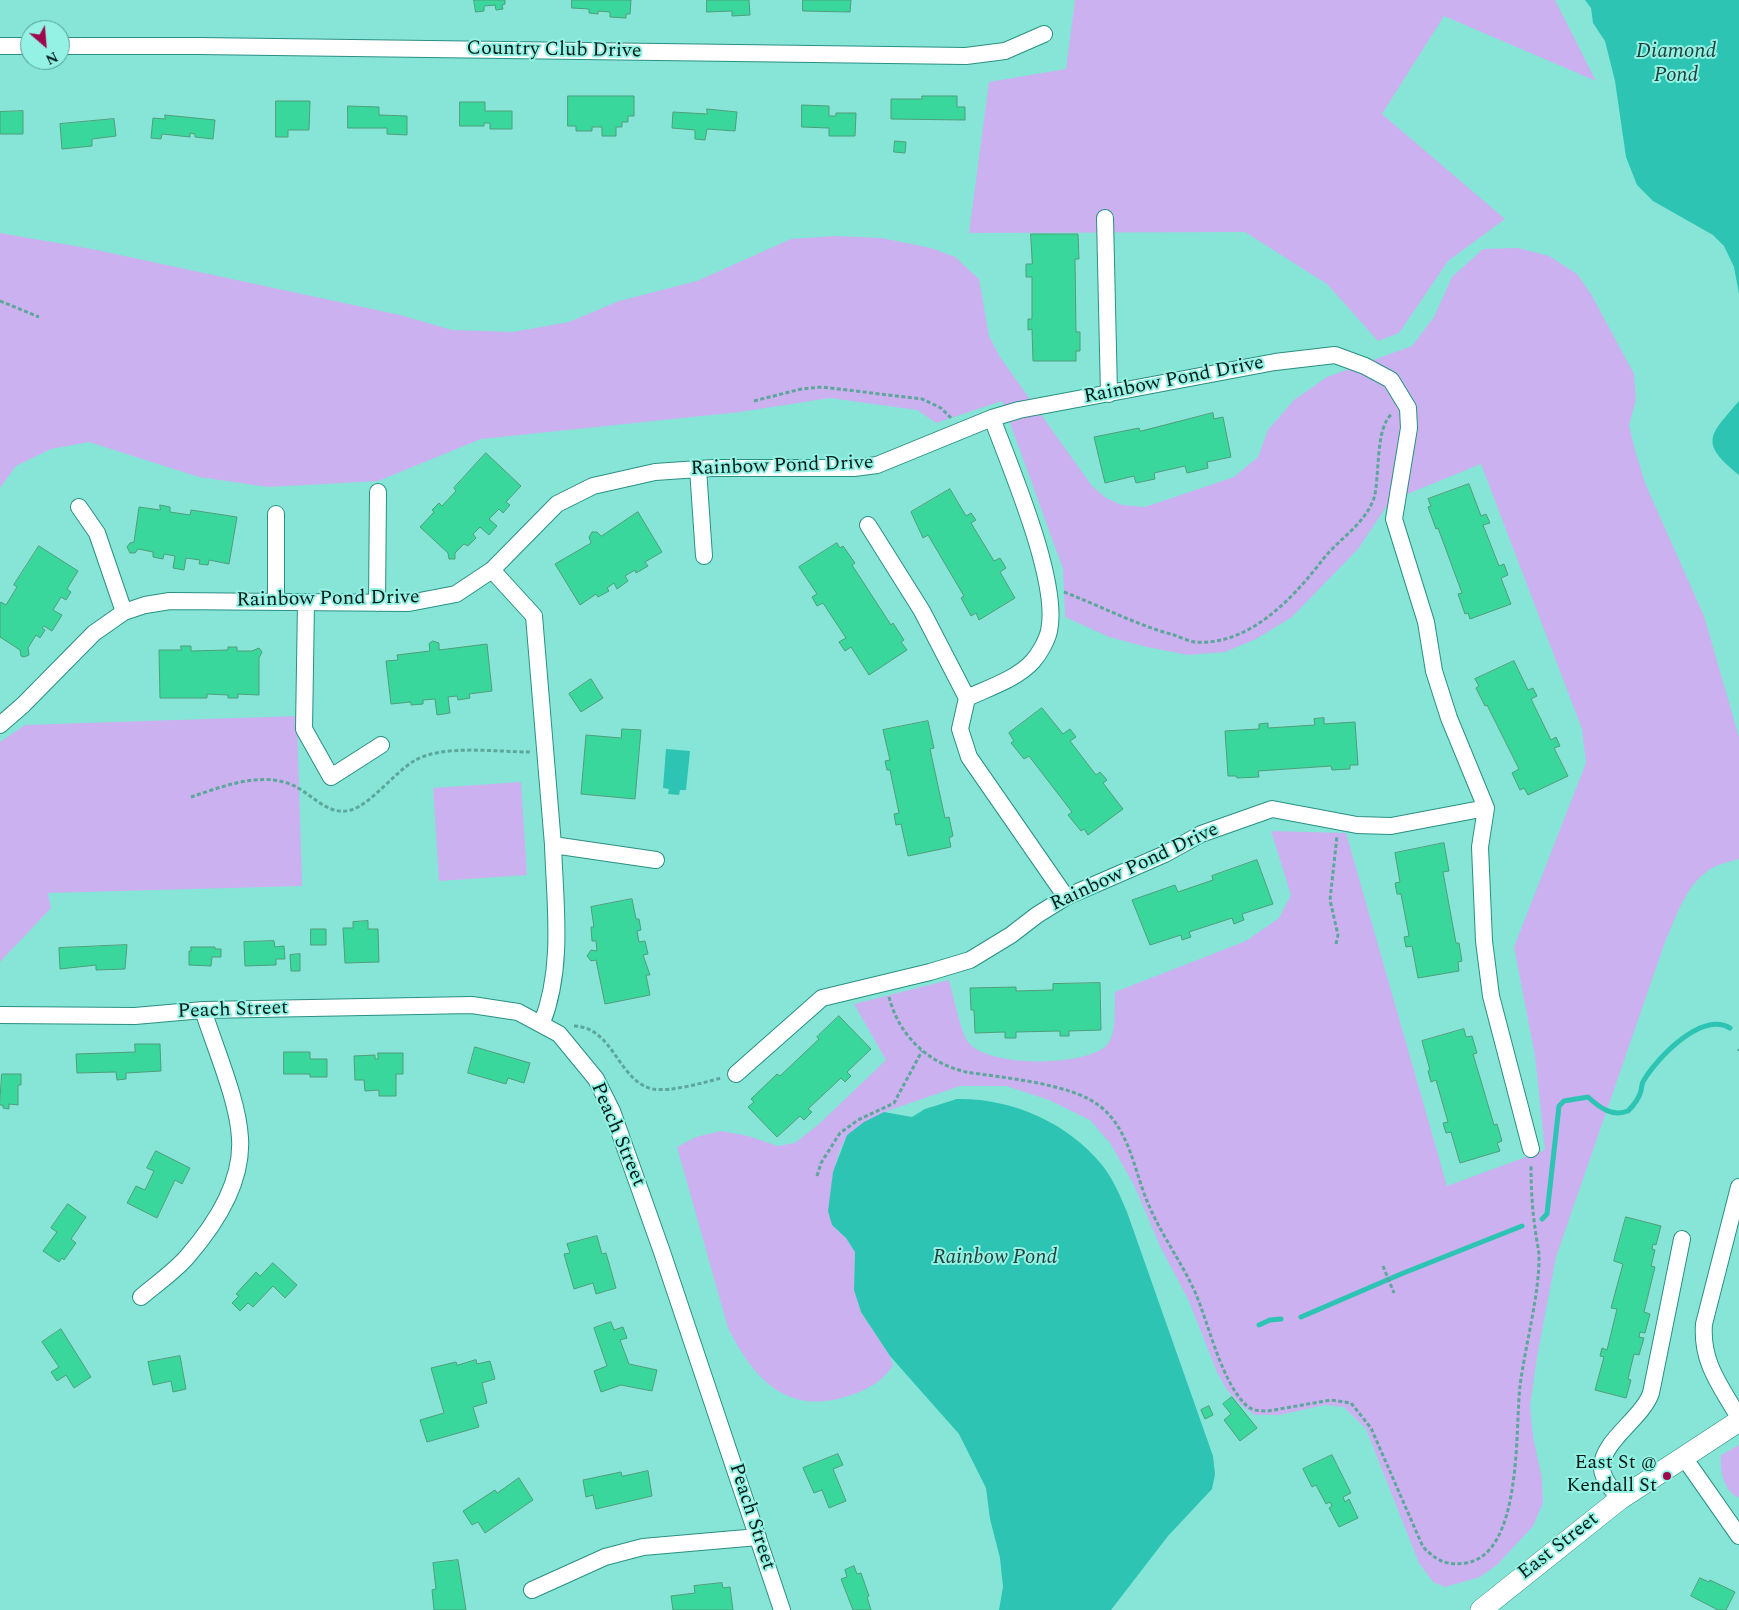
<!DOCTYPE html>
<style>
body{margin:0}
#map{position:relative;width:1739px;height:1610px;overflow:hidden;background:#86e5d6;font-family:Spectral,serif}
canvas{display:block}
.north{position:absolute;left:20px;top:20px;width:50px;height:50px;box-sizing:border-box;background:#93f2e4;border:1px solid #589c92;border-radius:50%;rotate:153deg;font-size:14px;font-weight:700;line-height:20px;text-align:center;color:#001b17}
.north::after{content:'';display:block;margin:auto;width:18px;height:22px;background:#a0084d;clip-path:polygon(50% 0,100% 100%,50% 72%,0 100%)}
</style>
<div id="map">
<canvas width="1739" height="1610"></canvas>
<div class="north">N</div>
</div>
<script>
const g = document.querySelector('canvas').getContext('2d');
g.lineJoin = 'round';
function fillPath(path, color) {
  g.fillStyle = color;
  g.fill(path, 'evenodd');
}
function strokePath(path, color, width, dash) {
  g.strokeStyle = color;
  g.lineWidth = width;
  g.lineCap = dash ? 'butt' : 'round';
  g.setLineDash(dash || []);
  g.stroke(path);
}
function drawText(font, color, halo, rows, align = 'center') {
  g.font = font + ' Spectral,serif';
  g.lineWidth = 4;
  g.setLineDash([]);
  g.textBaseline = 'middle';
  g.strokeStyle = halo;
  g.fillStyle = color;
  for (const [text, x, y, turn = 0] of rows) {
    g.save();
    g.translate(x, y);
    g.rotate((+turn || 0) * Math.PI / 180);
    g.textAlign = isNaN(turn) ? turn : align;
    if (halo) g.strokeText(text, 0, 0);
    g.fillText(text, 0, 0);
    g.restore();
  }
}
fillPath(new Path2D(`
 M1075,0H1555L1596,81L1444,16L1382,114L1505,219L1448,261L1399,333L1378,341L1327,284L1245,232L969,233L989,82L1066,69Z
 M0,233L92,249L400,315L452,330L513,332L569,322L619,301L697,281L791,239L835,236L881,238L931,248L955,257L979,279L989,336L1000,357L1092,486L1106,498L1122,505L1145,507L1234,477L1258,457L1268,430L1294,400L1327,377L1412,346L1434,317L1452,277L1483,249L1518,248L1549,256L1577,274L1591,294L1634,374L1636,400L1629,425L1635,450L1645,483L1704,616L1739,737V859C1732,861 1723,863 1716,866C1687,880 1677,915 1665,942L1556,1257L1537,1357L1530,1406L1533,1437L1542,1478L1543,1503L1533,1526L1497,1565L1480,1577L1445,1587L1433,1582L1419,1563L1366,1429L1344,1407L1325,1405L1279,1415H1255L1242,1406L1227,1390L1217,1372L1189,1301L1160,1246L1134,1185L1110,1143L1090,1120L1049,1100L1006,1086H960L884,1112L847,1135L839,1153L833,1172L832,1225L846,1238L855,1252L854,1290L861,1312L890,1356L893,1365C885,1379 869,1389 854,1394C790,1418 755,1382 728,1328L677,1147L696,1137L721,1131L748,1136L778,1146L795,1143L819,1124L886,1060L854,1004L949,980C953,994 961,1033 968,1042C988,1068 1081,1066 1105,1047C1118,1036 1114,1007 1115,992L1246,941L1279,918L1291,895L1271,831L1346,833L1447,1186L1545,1150L1535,1056L1514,947L1586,763L1582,729L1481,464L1390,501L1358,549L1292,617L1256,639L1225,652L1188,655L1147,647L1109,637L1065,617L1063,569L1002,401L936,423L917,410L830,398L740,412L481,439L378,481L268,487L199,477L89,442L51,449L16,466L0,488Z
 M297,716L302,886L48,893L51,908L0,962V742L25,725Z
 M521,782L527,875L439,881L433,788Z
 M1739,1445V1498C1723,1490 1720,1471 1721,1455Z`), '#cbb1f0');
fillPath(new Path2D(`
 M1585,0H1739V294L1734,267L1724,246L1713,235L1653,201L1637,185L1626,157L1615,81L1605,41L1593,23L1591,8Z
 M1739,401V475C1698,442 1710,435 1739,401Z
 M666,749L690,751L686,790H680L679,795L668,794L669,789L663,788Z
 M957,1099C1011,1098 1067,1122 1102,1165C1113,1179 1120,1195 1127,1212L1213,1456L1215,1474L1212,1489L1168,1536L1111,1610H999L1003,1587L1000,1558L990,1519L986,1488L959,1434L890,1356L861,1312L854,1290L855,1252L846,1238L832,1225L828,1211L833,1172L847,1135L864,1122L884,1112L912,1117L925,1109Z`), '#2dc4b3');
strokePath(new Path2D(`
 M1542,1219L1547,1214L1559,1106L1564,1101L1588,1097C1600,1108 1612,1117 1628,1111C1634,1105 1639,1098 1641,1091C1642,1087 1641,1084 1644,1080C1658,1057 1702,1011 1730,1028
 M1301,1317L1401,1274L1522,1226
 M1259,1325L1270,1320L1281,1319`), '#2dc4b3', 5);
const building = new Path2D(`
 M474,0H505V4L502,5L503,9L496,10L495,5L484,6V11L476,12Z
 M572,0H631L630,14H626V18L610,17V12L598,11V14L589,13V9L572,8Z
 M707,0H749L750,15L732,16V11L707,12Z
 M803,0H851L850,12L803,11Z
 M568,96H634V116H628V122H622V127H616V136H602V127H592V131H576V126H568Z
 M922,96H957V107H965V120L891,119V99H922Z
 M276,101H310L309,130H288V137H276Z
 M460,102H485V111H512V129H490V123H484V126H460Z
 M802,105L829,106V116H836V113H856L855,136H829V128L802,127Z
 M348,106L379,107V115L407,116V135L387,134V128H348Z
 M707,109L737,112L735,131L707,129L705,140L695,139V130L672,128L673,112L707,114Z
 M23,111V134H0V112Z
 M165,115L215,120L213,139L195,137V134L190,133V137L162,134L161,139L151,138L153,118L165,119Z
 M114,119L116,136L92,139V146L62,149L60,124Z
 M895,141L906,142L905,153L894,152Z
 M1031,234H1078L1079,259H1075L1076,332H1080V351H1076V361H1033L1032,329L1028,330V319H1032V277H1026V264H1032Z
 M1213,413L1214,419L1223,417L1231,457L1207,462L1208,468L1187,473L1185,466L1154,473L1155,479L1136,483L1134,476L1105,483L1094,437L1139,428L1140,431Z
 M486,453L521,486L506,502L510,505L503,513L499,509L489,519L497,526L489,535L480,527L473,534L476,538L468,546L464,544L455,553V559H449L448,553L420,527L434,512L432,510L439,503L442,506L456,491L454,488Z
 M1469,484L1481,516L1486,514L1490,523L1483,525L1499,566L1504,564L1508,575L1501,578L1511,604L1470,619L1468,613L1465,614L1458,594L1462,593L1438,528L1436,529L1428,507L1431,506L1428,499Z
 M950,489L966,516L971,513L976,520L971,523L994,561L1000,558L1006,568L1000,572L1015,598L979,620L976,613L971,616L961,598L964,596L928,535L923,538L911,512Z
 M160,505L170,507V512L190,515L191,510L237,517L229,564L209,560L208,565L199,564L200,560L186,558L184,570L173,568L175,556L164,554L163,559L153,557V552L138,549L135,553H130L127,547L130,543L134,542L139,507L160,510Z
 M638,512L662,552L645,562L648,566L636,573L635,570L625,576L628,581L617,589L614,583L607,588L609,591L598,597L596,594L580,605L555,564L591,543L589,537L592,532H597L601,536Z
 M837,543L840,548L843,546L855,563L852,565L891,625L893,623L904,640L901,642L907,650L869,675L851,647L845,651L839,642L846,638L823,603L817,606L812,597L817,594L799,567Z
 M39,546L78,571L67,589L71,592L66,600L61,597L53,610L62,615L52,631L44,626L42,628L45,630L40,638L36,635L28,648L29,655L24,657L21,656L20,650L0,637V604L1,602L6,605L17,587L14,585Z
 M433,641L439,643V650L487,644L492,691L469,694L470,698L458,700L457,696L448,697L450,713L437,715L435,699L423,700V704L411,705V702L391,704L386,661L398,660L397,655L430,651L429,644Z
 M181,646H191V651L228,650V647H237V651H252L259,648L262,652L259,658V695L238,694V698H228V695L207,694V698H160L159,650H181Z
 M1514,661L1528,690L1533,688L1537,696L1531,699L1551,740L1556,737L1560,746L1554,748L1568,776L1528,795L1524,788L1520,790L1512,773L1519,769L1487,705L1485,706L1476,688L1479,686L1475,679Z
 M591,679L603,698L581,712L569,694Z
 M1042,708L1063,734L1070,729L1076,737L1070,741L1096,775L1100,772L1107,780L1103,783L1123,809L1088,835L1084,829L1081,831L1068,815L1072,812L1029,756L1024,759L1011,743L1014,741L1009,733Z
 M1324,718V724L1355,722L1358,765H1350V769L1332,770L1331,766L1258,771L1259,777L1237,778L1236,776H1228L1225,731L1259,729V724L1268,723V728L1315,725L1314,719Z
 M928,721L934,748L930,749L945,818L949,817L953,836L949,838L951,847L908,856L901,824L896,825L894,814L899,813L890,770H887L885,761L890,760L883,730Z
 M622,729L641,730L635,799L581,794L586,735L621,738Z
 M1444,843L1449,871L1443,872L1456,943H1459L1462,961L1458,962L1459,971L1418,978L1412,946L1406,947L1404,937L1409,936L1401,894H1397L1395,883L1400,882L1395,853Z
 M1257,860L1273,904L1242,914L1244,920L1234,924L1232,918L1189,932L1191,937L1182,940L1181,935L1150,945L1132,900L1175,885L1178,892L1213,880L1212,876Z
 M632,899L636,919H639L641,930L637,931L639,942L645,941L648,954L643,955L650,975H646L650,995L605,1004L596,960L591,961L587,956L591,950L597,951L596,941H592L591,927H594L591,907Z
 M368,921V929H378L379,962L345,963L343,928H353V922Z
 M311,929H326V945H311Z
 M274,941L275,947L284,946L285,959H276V965L245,966L244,942Z
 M127,945L125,969L96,970V965L60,969L59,948Z
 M191,947H215V949H221V957H212L211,966L189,965V951H191Z
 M300,954V971H291L290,955Z
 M1100,983L1101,1030L1069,1031V1036H1060V1031L1016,1032V1038H1005V1032L975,1033L974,1010H971L970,988L1016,987V991L1053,990V984Z
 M839,1016L871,1049L847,1072L851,1076L845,1082L841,1078L808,1109L812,1112L804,1120L800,1116L777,1137L748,1107L754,1102L751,1099L777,1074L780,1076L819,1039L817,1037Z
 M1464,1029L1466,1037L1472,1036L1477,1053L1473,1054L1494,1125L1497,1124L1502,1141L1497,1143L1500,1151L1460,1163L1451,1132L1446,1133L1443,1123L1448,1122L1436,1080L1431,1082L1428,1071L1430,1070L1422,1041Z
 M135,1044H160L161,1071L126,1073V1079L117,1080L116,1072L77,1073L76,1054L135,1052Z
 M475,1047L530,1063L524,1083L508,1078L506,1084L468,1073Z
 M284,1052H310V1059H327V1077H310V1074H284Z
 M378,1053H403V1074H396V1096H379V1090L365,1091L364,1080H355L354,1056L375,1055V1059H378Z
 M2,1074H21V1085H18V1105L9,1104V1109L3,1108V1105H0Z
 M156,1151L190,1168L182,1184L175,1180L157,1218L127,1203L136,1186L145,1190L154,1171L147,1168Z
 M68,1204L86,1217L71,1239L76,1243L64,1260L62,1258L59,1262L43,1251L57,1232L51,1228Z
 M1626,1217L1661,1226L1656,1245L1653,1244L1652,1249L1655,1250L1651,1266L1655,1267L1644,1312L1650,1314L1645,1333L1640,1332L1639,1337L1644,1338L1639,1355L1634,1354L1628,1379L1631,1380L1626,1398L1595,1390L1604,1357L1600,1356L1602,1348L1607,1350L1617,1309L1611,1308L1623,1264L1614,1261Z
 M597,1236L602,1254L606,1253L616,1288L596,1294L593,1283L574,1289L564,1254L570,1253L567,1244Z
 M273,1263L297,1285L285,1298L273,1286L253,1307L248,1303L240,1311L232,1303L239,1296L236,1294L256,1272L260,1276Z
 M611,1322L614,1330L623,1327L627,1338L620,1340L629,1364L657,1370L652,1391L621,1385L601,1392L594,1371L607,1366L594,1328Z
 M61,1329L91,1377L74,1388L66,1375L57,1381L51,1372L59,1367L42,1342Z
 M180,1356L186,1389L173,1392L171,1381L153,1385L148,1362Z
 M476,1360L477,1364L490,1361L495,1379L482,1383L487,1403L473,1407L479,1427L427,1442L420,1420L444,1413L431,1368L456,1362L457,1365Z
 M1232,1397L1257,1428L1240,1441L1224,1420L1231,1414L1223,1404Z
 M1209,1406L1213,1415L1205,1419L1201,1410Z
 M838,1454L843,1465L833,1469L846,1501L829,1508L822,1490L814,1493L803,1468Z
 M1332,1455L1351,1493L1343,1497L1345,1502L1349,1499L1358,1518L1339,1527L1329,1508L1332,1506L1330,1502L1326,1504L1316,1485L1312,1487L1303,1469Z
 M648,1471L652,1496L596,1509L593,1495L586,1497L583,1480L621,1472L622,1476Z
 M519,1478L533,1500L485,1533L478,1522L472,1525L463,1511L495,1490L497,1493Z
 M458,1560L466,1610H434L432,1590L436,1589L433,1563Z
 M854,1566L857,1574L861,1573L869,1596L867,1597L871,1610H853L841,1579L847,1577L845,1570Z
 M1700,1578L1709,1582L1710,1580L1735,1592L1726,1610H1718L1691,1596Z
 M722,1583L723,1588L730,1587L733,1610H673L671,1596L695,1593L694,1586Z`);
fillPath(building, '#3ad79d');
strokePath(building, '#509d7b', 1);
const minor = new Path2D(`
 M0,46H30
 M60,46H198L966,56L1005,51L1044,34
 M1105,218L1109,394
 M698,469L704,556
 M79,507L97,533L124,612
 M276,514V602
 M868,525L922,611L967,698L960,729L969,757L1066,897
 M492,570L534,616L553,845
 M306,602L304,729L331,777L381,745
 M377,603L378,492
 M967,698C988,688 1017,679 1033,661C1040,653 1047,640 1049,631C1060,582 1010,467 992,418
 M0,725L23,705L94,633L124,612L145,605L170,601L409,603L456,594L492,570L557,504L593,486L655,472L713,468H854L877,465L992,418L1019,410L1275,362L1335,355L1365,366L1391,380L1408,408L1409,428L1394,519L1426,622L1434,671L1449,718L1486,808L1391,826L1357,825L1272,809L1201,834L1165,854L1066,897L1037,915L1011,935L970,960L930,972L822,998L736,1074
 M1486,808L1480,847L1484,941L1491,996L1531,1149
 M0,1015L135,1016L203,1010L472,1005L518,1012L559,1034L596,1079L612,1111L662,1252L782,1610
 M542,1023C564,967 555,904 553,845L656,860
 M1739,1187L1704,1324C1701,1363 1721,1386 1739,1418
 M141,1297C156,1284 174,1272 187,1257C215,1225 243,1183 240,1138C238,1100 215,1048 203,1010
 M1683,1456L1739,1536
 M1620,1499C1613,1491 1603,1480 1602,1469C1600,1442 1642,1419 1651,1393L1682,1239
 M532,1590L605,1557L643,1547L758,1537`);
const major = new Path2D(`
 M1481,1610L1620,1499L1739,1421`);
strokePath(minor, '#2a9083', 18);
strokePath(major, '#2a9083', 22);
strokePath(new Path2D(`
 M0,301L39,317
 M754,401L801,389L822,387L922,399L941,408L951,418
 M1064,592C1101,606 1136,625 1174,635C1180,637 1188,641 1195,642C1250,646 1294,597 1324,558C1340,538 1365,524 1374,498C1380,477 1375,427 1392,414
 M191,797C221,787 258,772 290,784C311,792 327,817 351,810C371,804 395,772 414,761C441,744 498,752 530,752
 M1336,944L1338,935L1330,900L1337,836
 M889,997C899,1036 928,1063 966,1072C1003,1078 1072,1083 1101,1107C1129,1130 1134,1169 1147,1201C1160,1233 1181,1261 1195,1292C1209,1324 1221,1382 1247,1406C1253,1411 1261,1411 1268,1411L1331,1400L1351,1403L1371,1428L1423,1547C1437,1561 1447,1566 1466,1563C1523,1554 1515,1428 1520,1386C1525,1346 1540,1293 1539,1254C1538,1246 1536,1237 1535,1228C1532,1207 1531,1186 1531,1164
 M574,1026C614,1027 618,1082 653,1089C670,1092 703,1083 721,1078
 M1739,1049V1051
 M817,1176L821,1163L840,1133L858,1120L894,1103L922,1051
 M1383,1266L1394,1293`), '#5ca69a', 3, [4, 2.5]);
strokePath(minor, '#fff', 16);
strokePath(major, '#fff', 21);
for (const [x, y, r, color] of [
 [1667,1476,5,"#a0084d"]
]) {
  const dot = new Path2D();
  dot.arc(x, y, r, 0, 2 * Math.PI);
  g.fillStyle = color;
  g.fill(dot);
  strokePath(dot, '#93f2e4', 2);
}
drawText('20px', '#001b17', '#93f2e4', [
 ["Country Club Drive",554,51,1],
 ["Rainbow Pond Drive",1174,381,-11],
 ["Rainbow Pond Drive",782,467,-2],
 ["Rainbow Pond Drive",328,600,-1],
 ["Rainbow Pond Drive",1135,868,-25],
 ["Peach Street",233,1011,-2],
 ["Peach Street",617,1135,67],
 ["Peach Street",751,1517,72],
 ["East Street",1559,1547,-38]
]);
drawText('20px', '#001b17', '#93f2e4', [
 ["East St @",1657,1464],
 ["Kendall St",1657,1487]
], 'right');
drawText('italic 21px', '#213f3b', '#93f2e4', [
 ["Diamond",1676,53],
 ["Pond",1676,77],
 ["Rainbow Pond",995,1259]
]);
</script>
